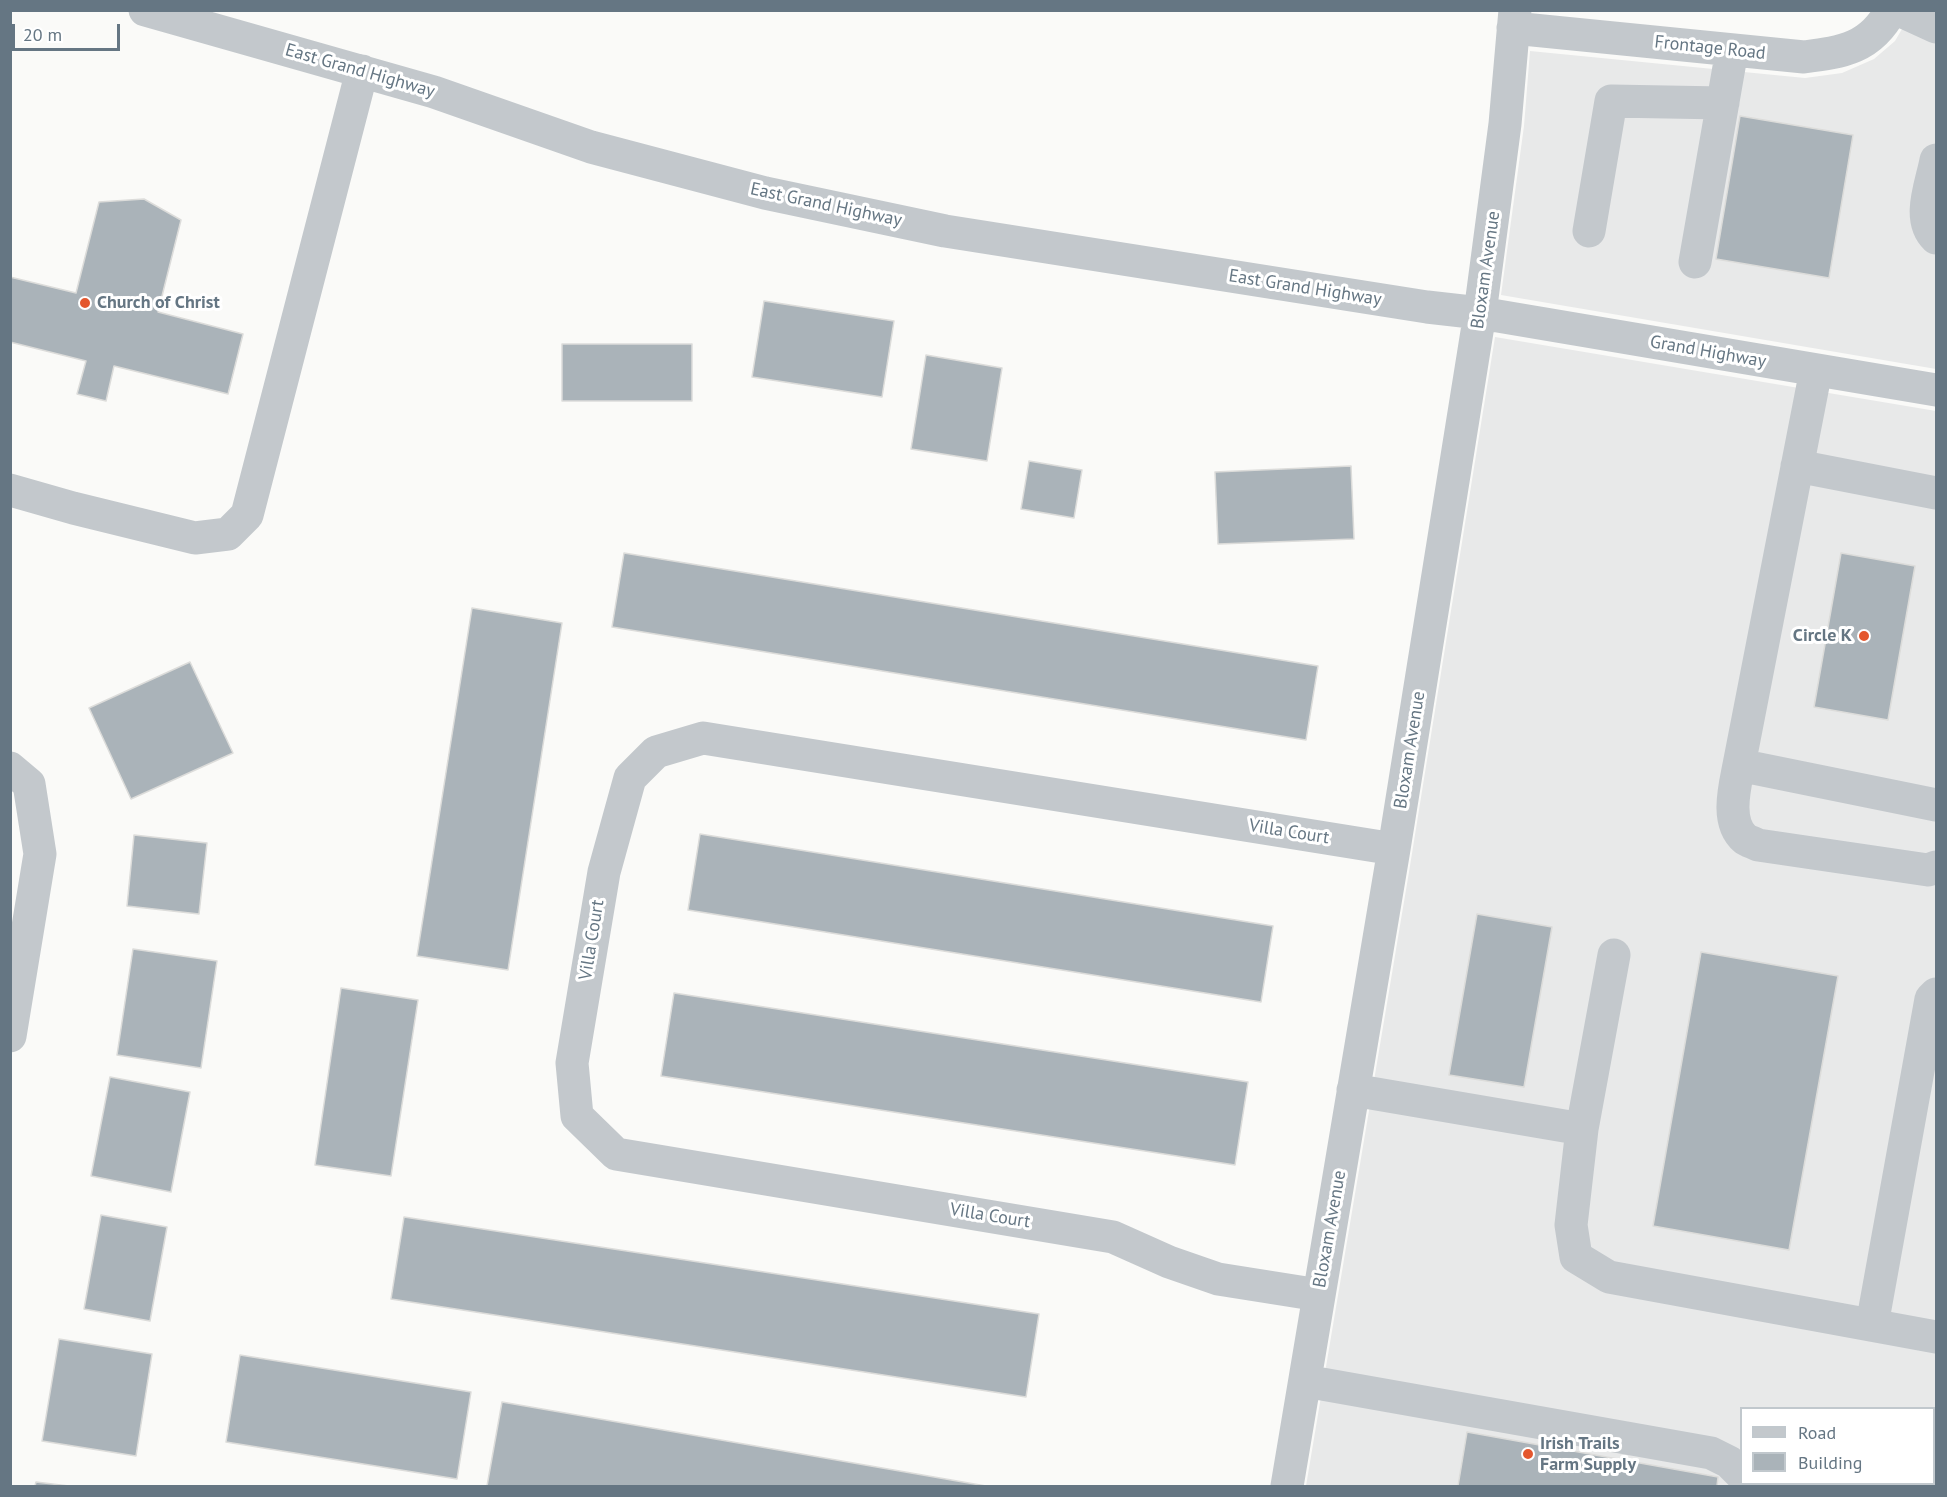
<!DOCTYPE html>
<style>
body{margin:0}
#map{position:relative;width:1947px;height:1497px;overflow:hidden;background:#fafaf8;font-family:"PT Sans",sans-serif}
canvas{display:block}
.frame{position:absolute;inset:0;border:12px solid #657683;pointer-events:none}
.legend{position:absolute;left:1740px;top:1407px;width:195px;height:78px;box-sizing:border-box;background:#fff;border:2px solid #c1c8cd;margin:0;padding:8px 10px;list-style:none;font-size:18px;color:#657683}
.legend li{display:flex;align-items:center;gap:12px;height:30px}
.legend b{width:30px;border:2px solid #c1c8cd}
.scale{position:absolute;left:12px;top:24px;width:108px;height:27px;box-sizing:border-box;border:3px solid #657683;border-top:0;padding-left:8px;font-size:18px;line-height:21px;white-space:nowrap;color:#657683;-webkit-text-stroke:4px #fff;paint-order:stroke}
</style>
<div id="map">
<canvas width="1947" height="1497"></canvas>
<div class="frame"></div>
<ul class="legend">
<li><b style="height:8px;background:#c3c8cc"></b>Road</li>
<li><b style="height:16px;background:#aab3b9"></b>Building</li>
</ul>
<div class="scale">20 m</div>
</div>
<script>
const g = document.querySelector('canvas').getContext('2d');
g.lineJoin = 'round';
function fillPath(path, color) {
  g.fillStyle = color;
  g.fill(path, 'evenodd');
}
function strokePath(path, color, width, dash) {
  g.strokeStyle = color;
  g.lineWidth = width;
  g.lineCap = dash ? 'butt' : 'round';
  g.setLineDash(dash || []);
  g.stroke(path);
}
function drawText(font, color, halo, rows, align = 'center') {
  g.font = font + ' "PT Sans",sans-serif';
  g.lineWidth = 6;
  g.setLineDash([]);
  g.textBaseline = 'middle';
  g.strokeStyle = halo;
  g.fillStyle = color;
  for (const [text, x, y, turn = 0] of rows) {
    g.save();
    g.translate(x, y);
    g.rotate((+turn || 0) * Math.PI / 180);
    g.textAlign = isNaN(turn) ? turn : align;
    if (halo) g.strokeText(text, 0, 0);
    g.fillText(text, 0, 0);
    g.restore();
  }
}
fillPath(new Path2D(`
 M1936,11V369L1501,295L1524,126L1530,51L1805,78L1842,73L1874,59L1895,41L1902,29Z
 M1495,337L1936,411V1486H1306L1409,872ZM1742,1408H1934V1484H1742Z`), '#e8e9e9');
const building = new Path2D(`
 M1740,116L1853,135L1829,278L1716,259Z
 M144,199L181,220L158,312L243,334L228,394L114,366L106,401L77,394L86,361L10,342V277L76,293L99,202Z
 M764,301L894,321L882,397L752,377Z
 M562,344H692V401H562Z
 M926,355L1002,368L987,461L911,449Z
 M1029,461L1082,470L1074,518L1021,509Z
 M1351,466L1354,539L1218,544L1215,472Z
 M624,553L1318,666L1306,740L612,627Z
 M1841,553L1915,566L1888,720L1814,707Z
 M472,608L562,623L508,970L417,956Z
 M190,662L233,753L131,799L89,708Z
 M700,834L1273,926L1261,1002L688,910Z
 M134,835L207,843L199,914L127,906Z
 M1477,914L1552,927L1524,1087L1449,1075Z
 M133,949L217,961L201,1068L117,1055Z
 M1701,952L1838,976L1789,1250L1653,1226Z
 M341,988L418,1000L391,1176L315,1165Z
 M674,993L1248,1082L1235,1165L661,1076Z
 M110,1077L190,1092L171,1192L91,1176Z
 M101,1215L167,1227L150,1321L84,1309Z
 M404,1217L1039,1314L1026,1397L391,1299Z
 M59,1339L152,1354L136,1456L42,1441Z
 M240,1355L471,1392L457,1479L226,1442Z
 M502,1402L986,1486H487Z
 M1467,1432L1718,1477L1717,1486H1458Z
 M36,1482L69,1486H35Z`);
fillPath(building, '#aab3b9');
strokePath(building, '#dcdcda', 1.5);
strokePath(new Path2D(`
 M145,10L434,92L591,147L765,193L945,231L1427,307L1480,313L1936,390
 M1899,10L1936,27
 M1513,28L1804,57C1843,52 1871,48 1891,10
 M1936,160C1932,183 1916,219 1936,238
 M1589,231L1611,101L1723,103
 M1695,262L1732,50
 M1816,370L1739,765C1735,786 1725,822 1745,839C1748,841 1754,843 1758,845L1928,870L1936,867
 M1797,466L1936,493
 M10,490L73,508L195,538L228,534L247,515L362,71
 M1739,765L1936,805
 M10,768L29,784L40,854L10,1036
 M1353,1090L1582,1129L1571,1225L1576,1257L1609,1277L1936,1337
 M1582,1129L1614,955
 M1319,1295L1218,1279L1169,1262L1113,1237L616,1154L577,1116L572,1063L604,872L630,778L656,752L703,738L1394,849
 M1872,1325L1931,999L1936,994
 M1305,1381L1711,1453L1729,1462L1742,1475
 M1765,1484L1786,1486
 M1287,1486L1394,849L1480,313L1505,124L1515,10`), '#c3c8cc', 33);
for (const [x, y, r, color] of [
 [85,303,6,"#e4572e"],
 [1864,636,6,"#e4572e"],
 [1528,1454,6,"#e4572e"]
]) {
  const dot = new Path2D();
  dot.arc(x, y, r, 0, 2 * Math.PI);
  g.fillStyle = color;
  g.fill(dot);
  strokePath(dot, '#fff', 2);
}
drawText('18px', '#657683', '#fff', [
 ["Frontage Road",1710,48,6],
 ["East Grand Highway",360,71,16],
 ["East Grand Highway",826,205,12],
 ["Bloxam Avenue",1486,270,-82],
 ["East Grand Highway",1305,288,9],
 ["Grand Highway",1708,352,10],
 ["Bloxam Avenue",1410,750,-81],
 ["Villa Court",1289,832,9],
 ["Villa Court",592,940,-81],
 ["Villa Court",990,1216,9],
 ["Bloxam Avenue",1330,1229,-80]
]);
drawText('bold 18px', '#657683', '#fff', [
 ["Church of Christ",97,303],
 ["Circle K",1852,636,"right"],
 ["Irish Trails",1540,1444],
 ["Farm Supply",1540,1465]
], 'left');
</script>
